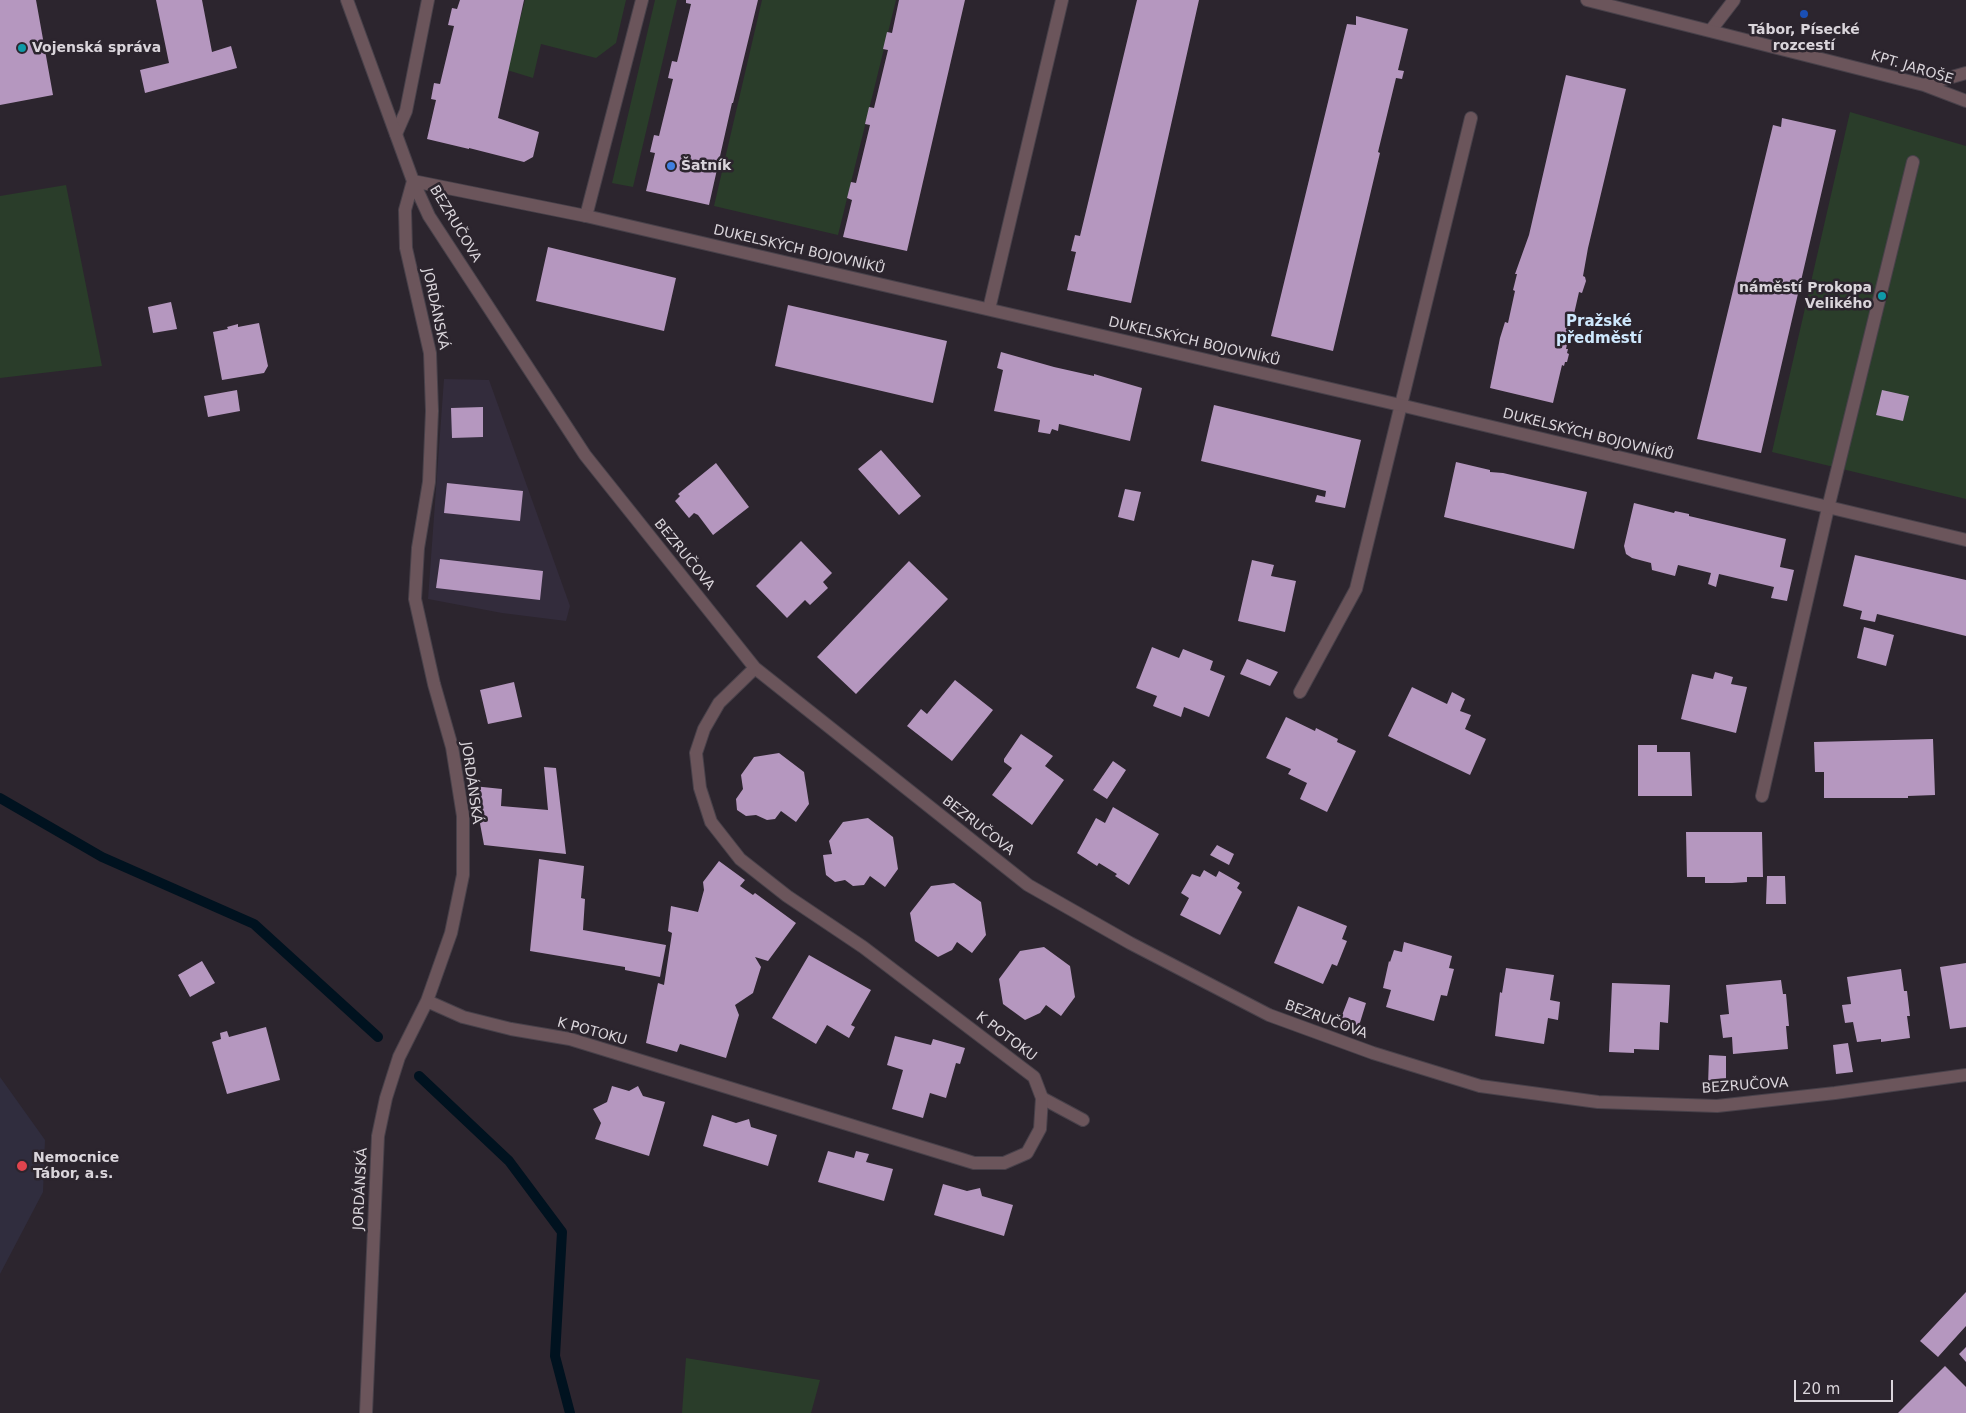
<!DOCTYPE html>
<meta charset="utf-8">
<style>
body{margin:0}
#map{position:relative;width:1966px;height:1413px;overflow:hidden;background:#2c252e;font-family:"DejaVu Sans",sans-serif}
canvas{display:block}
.scale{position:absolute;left:1794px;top:1380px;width:99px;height:22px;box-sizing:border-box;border:2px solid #dad5db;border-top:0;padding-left:6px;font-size:15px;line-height:18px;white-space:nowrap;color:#dad5db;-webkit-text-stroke:4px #2c252e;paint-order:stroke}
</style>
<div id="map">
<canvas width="1966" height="1413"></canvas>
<div class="scale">20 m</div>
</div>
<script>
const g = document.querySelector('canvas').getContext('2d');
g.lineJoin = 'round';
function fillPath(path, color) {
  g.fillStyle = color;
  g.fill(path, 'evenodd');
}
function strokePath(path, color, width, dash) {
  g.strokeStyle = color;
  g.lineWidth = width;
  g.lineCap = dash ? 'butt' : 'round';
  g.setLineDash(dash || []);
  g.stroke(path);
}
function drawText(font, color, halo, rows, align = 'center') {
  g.font = font + ' "DejaVu Sans",sans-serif';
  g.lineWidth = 5;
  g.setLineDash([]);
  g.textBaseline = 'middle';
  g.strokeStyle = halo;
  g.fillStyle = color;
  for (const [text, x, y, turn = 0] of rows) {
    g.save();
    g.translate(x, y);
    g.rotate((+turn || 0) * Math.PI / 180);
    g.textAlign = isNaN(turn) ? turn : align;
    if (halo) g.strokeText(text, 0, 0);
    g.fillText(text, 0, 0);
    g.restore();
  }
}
fillPath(new Path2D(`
 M444,379L489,380L570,606L566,621L502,613L428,599Z`), '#332c3c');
fillPath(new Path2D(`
 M0,1077L45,1140L43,1192L0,1274Z`), '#302d3e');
fillPath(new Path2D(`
 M525,0H626L616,43L596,58L541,44L533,78L507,70Z
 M655,0H677L633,187L612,183Z
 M762,0H896L838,235L714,206Z
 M1850,112L1966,146V499L1772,452Z
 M66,185L102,366L0,378V196Z
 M686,1358L820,1380L811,1413H682Z`), '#2a3d2a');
strokePath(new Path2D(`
 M0,798L102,857L254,924L378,1037
 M419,1076L509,1161L562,1232L555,1356L570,1413`), '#00121f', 10);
fillPath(new Path2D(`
 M0,0H36L53,95L0,105Z
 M156,0H202L212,52L231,46L237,68L145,93L140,70L169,63Z
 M460,0H524L498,118L539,132L533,157L524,162L469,148V149L427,139L436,100L431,99L434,83L440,84L454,26L448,25L452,8L457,9Z
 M686,0H758L733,103H732L709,205L646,191L655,153L650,152L654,135L659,136L673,79L668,78L672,61L677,62L691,4L686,3Z
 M899,0H965L907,251L843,237L852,200L847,198L851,182L856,183L870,125L865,124L869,107L874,108L888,50L883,49L887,32L892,33Z
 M1137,0H1199L1131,303L1067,290L1076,252L1071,251L1075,235L1080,236Z
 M1356,16L1408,29L1398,70L1404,71L1402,79L1396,78L1378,152L1380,153L1333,351L1271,336L1347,24L1356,25Z
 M1566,75L1626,89L1588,248L1583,276L1585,277L1586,281L1582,293L1579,292L1566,349H1568L1567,353L1569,354L1567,362H1565L1564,366L1562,365L1553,403L1490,388L1500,338L1505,322L1508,323L1515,291L1513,290L1517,274H1515L1529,235Z
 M1782,118L1836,130L1761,453L1697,439L1773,125L1781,127Z
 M548,247L676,278L664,331L536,301Z
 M171,302L177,329L153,333L148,307Z
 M788,305L947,341L933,403L775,366Z
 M259,323L268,366L264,373L222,380L213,332L228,329L227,327L238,324V327Z
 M1001,352L1054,367L1094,376V374L1142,388L1130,441L1059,424L1058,431L1052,429L1050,434L1038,432L1040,420L994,411L1003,370L997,368Z
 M237,390L240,411L208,417L204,396Z
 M1882,390L1909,396L1903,421L1876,415Z
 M1214,405L1361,440L1345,508L1315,502L1317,495L1325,497L1326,491L1201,461Z
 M483,407V437L452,438L451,408Z
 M881,450L921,496L899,515L858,469Z
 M1456,462L1490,470V472L1503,473L1587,492L1574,549L1444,517Z
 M716,463L749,507L713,535L698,515L694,513L689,518L675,501L680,496L678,494Z
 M447,483L523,491L520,521L444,513Z
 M1125,489L1141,492L1134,521L1118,517Z
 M1634,503L1674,513L1675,511L1689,514V516L1786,539L1780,567L1794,570L1787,601L1771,598L1774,587L1719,574L1716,587L1708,584L1711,573L1678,565L1675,576L1652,570L1651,563L1632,558L1626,554L1624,546Z
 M801,541L832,573L823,582L828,588L810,605L805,600L787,618L756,586Z
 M1855,555L1966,580V636L1877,614L1875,622L1860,619L1862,611L1843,606Z
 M440,559L543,571L540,600L436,588Z
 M1252,560L1274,565L1271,576L1296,581L1285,632L1238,621Z
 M909,561L948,599L856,694L817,657Z
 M1864,627L1894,635L1886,666L1857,658Z
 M1152,647L1179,658L1183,649L1213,661L1210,670L1225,676L1209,717L1184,707L1181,717L1153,706L1157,696L1136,688Z
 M1247,659L1278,672L1270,686L1240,674Z
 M1715,672L1733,677L1731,684L1747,687L1736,733L1681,719L1692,674L1713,679Z
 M955,680L993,710L952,761L907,726L921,709L927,714Z
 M514,682L522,717L488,724L480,690Z
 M1412,687L1447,704L1452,692L1465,699L1460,711L1471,715L1465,729L1486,739L1470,775L1388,736Z
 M1286,717L1315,731L1316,728L1338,739L1337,742L1356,751L1327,812L1300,799L1307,783L1288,774L1291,769L1266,758Z
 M1021,734L1053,756L1045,766L1064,780L1032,825L992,795L1012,768L1004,762V759Z
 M1933,739L1935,795L1908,796V798H1824V772H1815L1814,742Z
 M1638,745H1657V752H1690L1692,796H1638Z
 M779,753L804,772L809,804L796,822L781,811L775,819L767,820L756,815L746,816L737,810L736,799L743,789L741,775L754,757Z
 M1113,761L1126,770L1107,799L1093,790Z
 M544,767L556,768L566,854L484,845L473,786L502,789L501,806L548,810Z
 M1113,807L1159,834L1129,885L1115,876L1117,874L1099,863L1097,866L1077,853L1096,818L1105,823Z
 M868,818L893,837L898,869L885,887L870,876L864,885L853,886L845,880L835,882L826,875L823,855L832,854L829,841L843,822Z
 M1686,832H1762L1763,877H1747V882L1732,883H1705V877H1687Z
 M1217,845L1234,854L1229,865L1210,855Z
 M539,859L584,866L581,898L585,899L583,930L666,945L660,977L625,970V967L530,951Z
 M719,861L745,880L740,886L753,895L755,893L796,923L768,961L755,957L761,967L753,993L735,1005L739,1015L726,1058L680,1044L677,1052L646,1043L658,983L664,985L672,933L668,931L671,906L698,912L704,890L703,882Z
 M1204,870L1216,877L1219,871L1240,883L1237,888L1242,892L1220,935L1180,915L1189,898L1181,893L1192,874L1200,877Z
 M1767,876H1785L1786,904H1766Z
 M954,883L981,902L986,935L972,953L957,942L952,950L938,957L915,941L910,913L931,886Z
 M1298,906L1347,926L1342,939L1347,941L1337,966L1332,964L1323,984L1274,963Z
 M1404,942L1452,956L1449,968L1454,969L1447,996L1441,995L1434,1021L1386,1007L1391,990L1383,988L1389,961L1390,962L1394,950L1402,952Z
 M1044,947L1070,966L1075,997L1061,1016L1046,1005L1040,1013L1025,1020L1003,1004L999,979L1020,951Z
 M809,955L871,990L851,1025L855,1027L849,1038L827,1025L816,1044L772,1018Z
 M202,961L215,983L190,997L178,975Z
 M1966,963V1027L1950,1029L1940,967Z
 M1506,968L1554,975L1550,1000L1560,1002L1558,1020L1548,1018L1544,1044L1495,1036L1500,992L1502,993Z
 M1901,969L1904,991H1907L1910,1016H1907L1910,1038L1881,1042V1039L1857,1042L1853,1022L1845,1023L1842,1005L1851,1004L1847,977Z
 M1781,980L1783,994H1786L1789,1026H1786L1788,1049L1733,1054L1732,1037L1723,1038L1720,1015L1729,1014L1726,985Z
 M1612,983L1670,985L1668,1023L1660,1022L1659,1050L1634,1049V1053L1609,1052Z
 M1349,997L1366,1003L1358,1029L1339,1023Z
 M266,1027L280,1080L227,1094L212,1042L221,1039L220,1033L227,1031L229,1037Z
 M895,1036L931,1045L933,1039L965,1048L960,1064L956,1063L946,1098L930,1093L923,1118L892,1109L903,1070L887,1065Z
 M1848,1043L1853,1072L1836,1074L1833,1045Z
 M1709,1055L1726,1056V1085L1708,1086Z
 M612,1086L629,1091L638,1086L643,1096L665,1102L649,1156L595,1139L601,1123L593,1109L607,1102Z
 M712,1115L736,1123L749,1119L751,1127L777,1135L768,1166L703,1146Z
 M828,1151L854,1158L856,1151L869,1154L866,1162L893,1169L884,1201L818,1182Z
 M943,1184L967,1191L980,1188L982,1196L1013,1205L1004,1236L934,1215Z
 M1966,1292V1326L1938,1357L1920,1341Z
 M1966,1347V1362L1959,1354Z
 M1945,1366L1966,1387V1413H1898Z`), '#b597bf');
const service = new Path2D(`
 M1711,30L1734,0
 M396,134L406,111L428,0
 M586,216L642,0
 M989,309L1062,0
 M1300,692L1356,589L1471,118
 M1762,796L1828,508
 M1042,1098L1083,1120`);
const minor = new Path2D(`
 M347,0L413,181L429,216L585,455L755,668L1028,885L1130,943L1269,1015L1373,1053L1480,1086L1598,1102L1717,1106L1835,1093L1966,1075
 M413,181L586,216L1400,405L1966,540
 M1828,508L1913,162
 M427,1001L463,1017L511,1029L570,1039L974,1163H1004L1027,1153L1040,1129L1042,1098L1034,1077L863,947L787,896L740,859L711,822L700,788L696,753L704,729L719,703L755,668
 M366,1413L378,1136L386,1098L399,1057L427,1001L451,933L463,875V816L452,747L434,684L415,599L418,548L429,482L432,411L430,353L406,248L405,210L413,181`);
const tertiary = new Path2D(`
 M1587,0L1924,85L1966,101
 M1924,85L1966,73`);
strokePath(service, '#48414a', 14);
strokePath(minor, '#48414a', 14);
strokePath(tertiary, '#48414a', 14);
strokePath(service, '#6b555b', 12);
strokePath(minor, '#6b555b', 12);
strokePath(tertiary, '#6b555b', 12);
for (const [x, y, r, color] of [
 [1804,14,5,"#1a4fb4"],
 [22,48,5,"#0f9aa8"],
 [671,166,5,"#3f7fe0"],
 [1882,296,5,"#0f9aa8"],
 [22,1166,6,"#e0444e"]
]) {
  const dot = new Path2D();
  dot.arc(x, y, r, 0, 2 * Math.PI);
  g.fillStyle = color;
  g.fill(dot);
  strokePath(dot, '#2c252e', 2);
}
drawText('bold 14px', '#dad5db', '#2c252e', [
 ["Tábor, Písecké",1804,30,"center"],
 ["rozcestí",1804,46,"center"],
 ["Vojenská správa",32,48],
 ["Šatník",681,166],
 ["náměstí Prokopa",1872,288,"right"],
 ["Velikého",1872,304,"right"],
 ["Nemocnice",33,1158],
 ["Tábor, a.s.",33,1174]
], 'left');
drawText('14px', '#dad5db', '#2c252e', [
 ["KPT. JAROŠE",1912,68,17],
 ["BEZRUČOVA",455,224,59],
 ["DUKELSKÝCH BOJOVNÍKŮ",799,250,13],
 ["JORDÁNSKÁ",435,309,78],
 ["DUKELSKÝCH BOJOVNÍKŮ",1194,342,13],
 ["DUKELSKÝCH BOJOVNÍKŮ",1588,435,14],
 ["BEZRUČOVA",684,555,51],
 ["JORDÁNSKÁ",471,783,82],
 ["BEZRUČOVA",978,826,38],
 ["BEZRUČOVA",1326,1020,20],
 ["K POTOKU",592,1032,15],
 ["K POTOKU",1006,1037,37],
 ["BEZRUČOVA",1745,1086,-4],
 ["JORDÁNSKÁ",361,1189,-87]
]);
drawText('bold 15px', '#cee8fd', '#2c252e', [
 ["Pražské",1599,322],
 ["předměstí",1599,339]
]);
</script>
